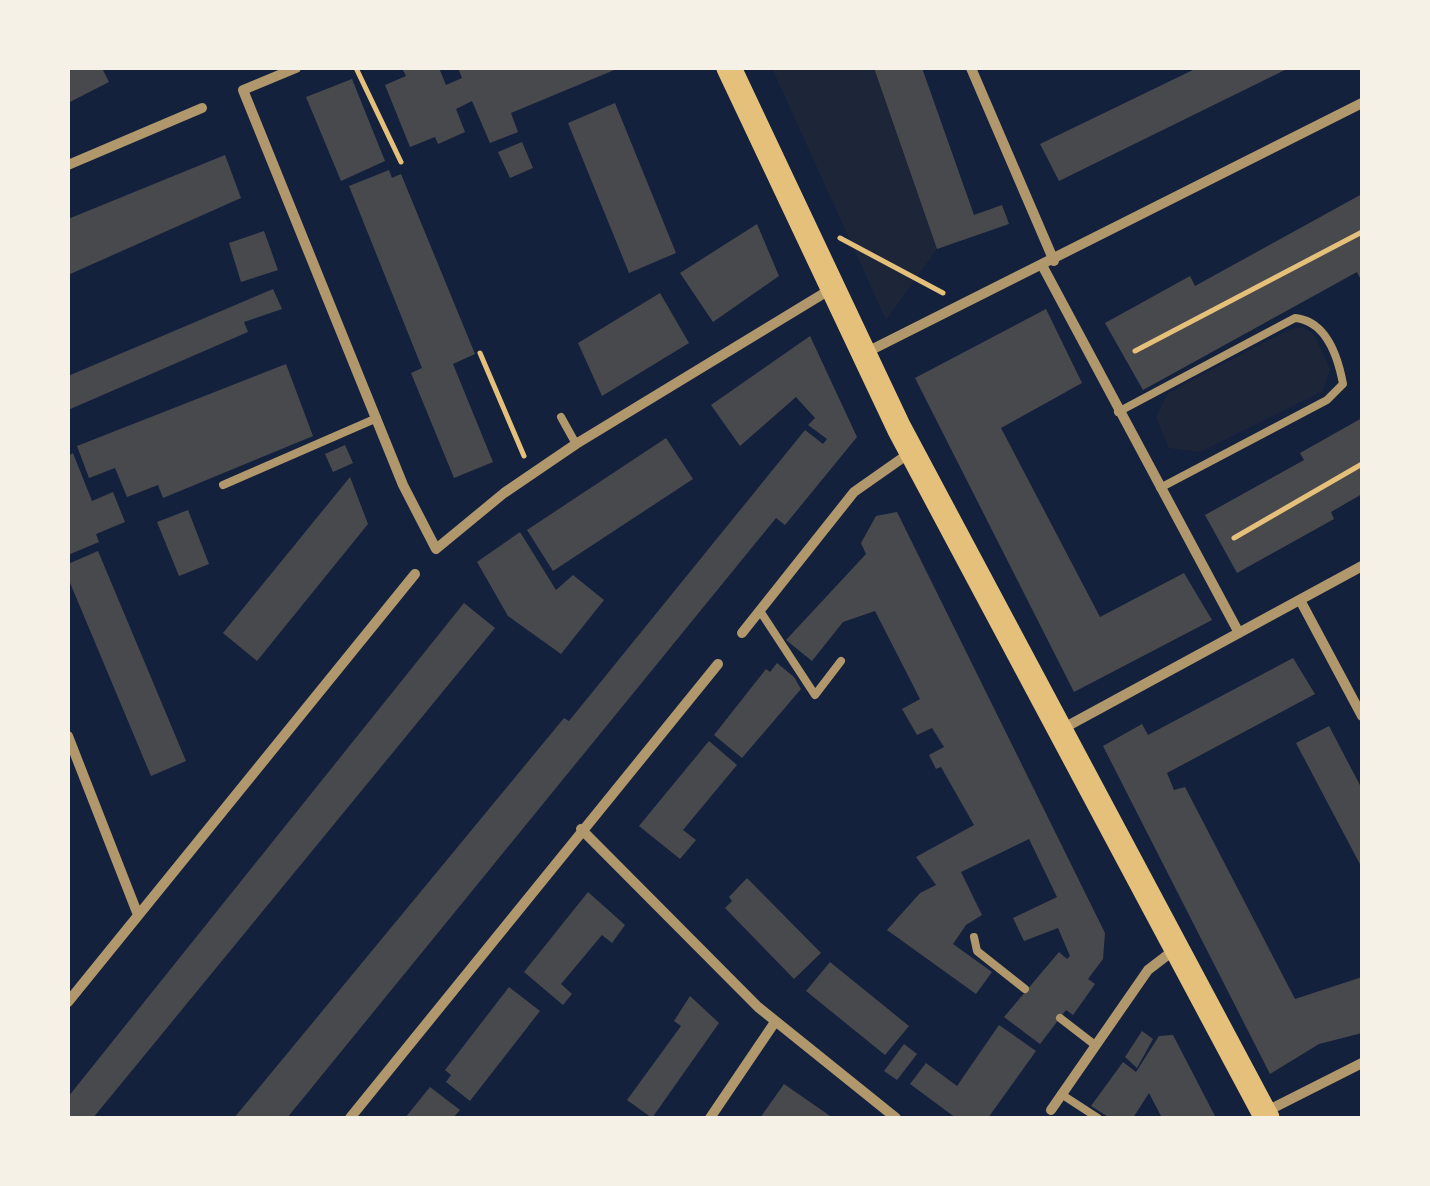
<!DOCTYPE html>
<style>
body{margin:0}
#map{position:relative;width:1430px;height:1186px;overflow:hidden;background:#14213d;font-family:"Fira Sans",sans-serif}
canvas{display:block}
.frame{position:absolute;inset:0;border:70px solid #f6f1e7;pointer-events:none}
</style>
<div id="map">
<canvas width="1430" height="1186"></canvas>
<div class="frame"></div>
</div>
<script>
const g = document.querySelector('canvas').getContext('2d');
g.lineJoin = 'round';
function fillPath(path, color) {
  g.fillStyle = color;
  g.fill(path, 'evenodd');
}
function strokePath(path, color, width, dash) {
  g.strokeStyle = color;
  g.lineWidth = width;
  g.lineCap = dash ? 'butt' : 'round';
  g.setLineDash(dash || []);
  g.stroke(path);
}
fillPath(new Path2D(`
 M772,68H874L937,249L886,320Z
 M1303,327L1314,334L1330,369L1323,391L1200,452L1169,448L1156,417L1168,393L1288,330Z`), '#1d2539');
fillPath(new Path2D(`
 M68,68H102L109,82L68,103Z
 M402,68H439L446,85L462,78L458,68H619L511,113L518,132L490,143L472,101L456,109L465,132L438,144L435,137L410,147L385,85L406,76Z
 M874,68H922L974,215L1002,205L1009,224L937,249Z
 M1197,68H1289L1059,181L1040,144Z
 M352,79L385,161L341,181L306,97Z
 M615,103L676,253L629,273L568,123Z
 M522,142L533,168L510,178L498,152Z
 M225,155L241,198L68,275V219Z
 M389,170L392,178L401,174L475,354L453,364L493,462L454,478L411,373L422,368L349,186Z
 M1362,194V282L1357,272L1143,390L1105,323L1190,276L1195,286Z
 M757,224L779,276L713,322L680,273Z
 M264,231L278,270L241,282L229,243Z
 M273,289L282,309L244,322L248,332L68,410V376Z
 M660,293L689,343L602,396L578,343Z
 M1046,309L1082,383L1001,428L1100,617L1184,573L1212,620L1074,692L915,378Z
 M810,336L857,437L785,525L776,518L287,1118H234L564,718L569,721L805,430L823,444L827,439L808,425L815,418L796,397L740,446L711,405Z
 M286,364L313,436L163,498L158,485L127,497L115,468L89,478L77,446Z
 M1362,418V494L1331,512L1334,519L1237,573L1205,515L1304,460L1300,453Z
 M666,438L693,479L553,571L527,530Z
 M345,445L353,463L333,472L325,454Z
 M73,453L92,501L113,492L125,522L96,534L99,542L68,555V456Z
 M350,477L368,524L257,661L223,633Z
 M188,510L209,564L179,576L157,522Z
 M897,512L1105,933L1103,959L1088,979L1095,984L1073,1015L1066,1010L1040,1044L1004,1017L1059,952L1067,959L1070,956L1058,928L1024,941L1013,918L1057,897L1029,839L961,872L982,915L966,925L953,944L992,972L976,994L887,930L920,893L936,885L916,857L974,825L941,767L936,769L929,755L944,747L932,728L917,735L902,709L920,699L875,611L843,622L812,661L786,640L866,554L861,543L876,516Z
 M520,532L556,590L573,575L604,600L561,654L508,616L477,562Z
 M98,551L186,761L151,776L68,578V564Z
 M464,603L495,628L93,1118H68V1097Z
 M1293,658L1315,694L1167,773L1174,790L1185,787L1295,999L1362,977V1033L1319,1044L1270,1074L1103,746L1142,724L1148,735Z
 M777,663L794,677L801,689L742,758L714,735L766,669L770,672Z
 M1329,726L1362,789V868L1296,743Z
 M709,741L737,765L683,830L696,840L680,859L639,826Z
 M747,878L821,953L794,979L725,908L732,901L729,897Z
 M588,892L625,925L612,943L602,935L561,984L572,994L563,1005L524,972Z
 M830,962L909,1026L885,1055L806,991Z
 M509,987L540,1011L470,1101L446,1082L451,1075L445,1070Z
 M690,996L719,1023L652,1118L627,1100L681,1026L674,1021Z
 M999,1025L1036,1051L988,1118H956L910,1084L926,1063L957,1086Z
 M1142,1031L1153,1039L1137,1068L1125,1057Z
 M1173,1035L1216,1118H1162L1149,1093L1133,1118H1110L1091,1106L1123,1062L1136,1072L1159,1036Z
 M904,1044L917,1054L897,1080L884,1071Z
 M784,1084L833,1118H760Z
 M430,1087L460,1110L453,1118H405Z`), '#48494c');
strokePath(new Path2D(`
 M356,68L401,162
 M840,238L943,293
 M1135,351L1362,232
 M480,353L524,456
 M1234,538L1362,464`), '#e5c07b', 5);
strokePath(new Path2D(`
 M1118,412L1295,318C1326,321 1338,357 1343,384L1327,400L1160,488
 M561,417L576,444
 M223,485L377,418
 M760,611L815,695L841,661
 M974,937L977,951L1025,989
 M1060,1018L1095,1045
 M1061,1094L1098,1118`), '#b1986c', 8);
strokePath(new Path2D(`
 M296,68L243,90L403,485L436,549L504,493L576,444L831,289
 M971,68L1054,261
 M68,165L202,108
 M1043,267L1239,633
 M863,354L1362,103
 M1300,600L1362,716
 M742,633L854,492L911,452
 M1062,729L1362,566
 M68,736L138,915
 M581,829L758,1007L896,1118
 M68,1002L415,574
 M1051,1110L1148,970L1174,950
 M1265,1112L1362,1063
 M350,1118L718,664
 M710,1118L775,1022`), '#b1986c', 10);
strokePath(new Path2D(`
 M729,68L899,428L1267,1118`), '#e5c07b', 25);
</script>
